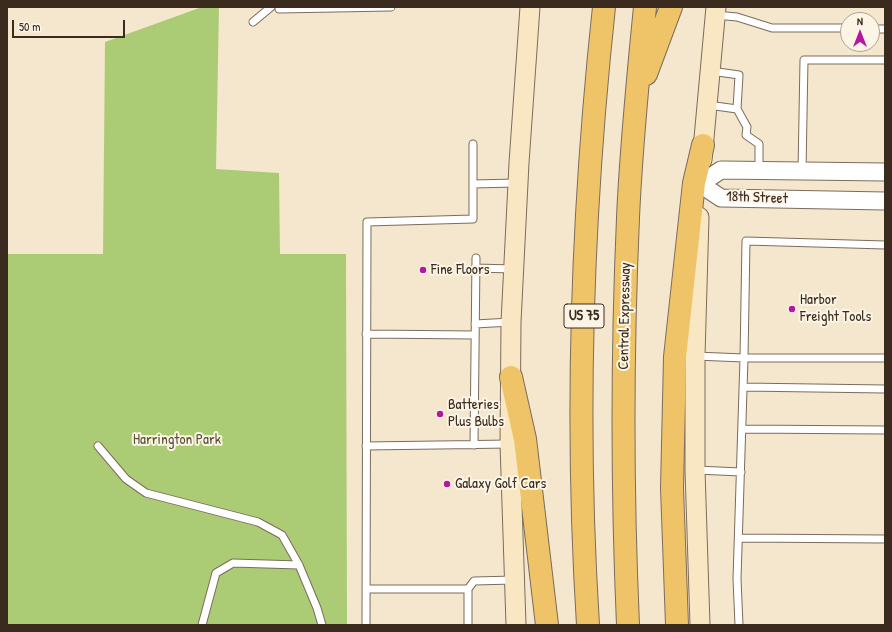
<!DOCTYPE html>
<style>
body{margin:0}
#map{position:relative;width:892px;height:632px;overflow:hidden;background:#f5e7cd;font-family:"Patrick Hand",sans-serif}
canvas{display:block}
.frame{position:absolute;inset:0;border:8px solid #3b2a1e;pointer-events:none}
.north{position:absolute;left:840px;top:12px;width:40px;height:40px;box-sizing:border-box;background:#fcf5e5;border:1px solid #afa495;border-radius:50%;rotate:0deg;font-size:11px;font-weight:700;line-height:16px;text-align:center;color:#3b2a1e}
.north::after{content:'';display:block;margin:auto;width:14px;height:18px;background:#b5179e;clip-path:polygon(50% 0,100% 100%,50% 72%,0 100%)}
.scale{position:absolute;left:12px;top:20px;width:113px;height:18px;box-sizing:border-box;border:2px solid #3b2a1e;border-top:0;padding-left:5px;font-size:12px;line-height:14px;white-space:nowrap;color:#3b2a1e;-webkit-text-stroke:3px #fcf5e5;paint-order:stroke}
</style>
<div id="map">
<canvas width="892" height="632"></canvas>
<div class="frame"></div>
<div class="north">N</div>
<div class="scale">50 m</div>
</div>
<script>
const g = document.querySelector('canvas').getContext('2d');
g.lineJoin = 'round';
function fillPath(path, color) {
  g.fillStyle = color;
  g.fill(path, 'evenodd');
}
function strokePath(path, color, width, dash) {
  g.strokeStyle = color;
  g.lineWidth = width;
  g.lineCap = dash ? 'butt' : 'round';
  g.setLineDash(dash || []);
  g.stroke(path);
}
function drawText(font, color, halo, rows, align = 'center') {
  g.font = font + ' "Patrick Hand",sans-serif';
  g.lineWidth = 4;
  g.setLineDash([]);
  g.textBaseline = 'middle';
  g.strokeStyle = halo;
  g.fillStyle = color;
  for (const [text, x, y, turn = 0] of rows) {
    g.save();
    g.translate(x, y);
    g.rotate((+turn || 0) * Math.PI / 180);
    g.textAlign = isNaN(turn) ? turn : align;
    if (halo) g.strokeText(text, 0, 0);
    g.fillText(text, 0, 0);
    g.restore();
  }
}
fillPath(new Path2D(`
 M202,7H219L216,169L279,173L280,254H346L347,625H7V254H103L105,42Z`), '#abcc75');
const service = new Path2D(`
 M279,9L391,7
 M715,15L737,17L772,28H848
 M253,22L271,7
 M872,29H885
 M708,105L737,109L739,75L711,71
 M737,109L747,127L746,135L759,144V171
 M802,171L804,60H885
 M473,184L516,183
 M475,268L513,269
 M475,324L511,322
 M366,334L475,335
 M695,356L744,358L746,241L885,245
 M743,387L885,389
 M742,429L885,430
 M474,445L476,258
 M98,446L126,479L146,493L258,522L282,535L299,565L317,608L322,625
 M366,446L510,444
 M696,470L741,472
 M739,538L885,539
 M366,589H468L474,581L514,580
 M468,589V625
 M202,625L216,573L233,563L299,565
 M366,625L367,222L473,219V144
 M739,625L737,579L744,358H885`);
const tertiary = new Path2D(`
 M885,172L721,170L700,184L721,198L885,201`);
const secondary = new Path2D(`
 M702,160L716,7
 M699,217L695,356V470L700,625
 M516,625L510,444L511,322L519,163L530,7`);
const motorway = new Path2D(`
 M646,74L671,7
 M511,377L525,439L547,625
 M588,625C575,420 582,211 604,7
 M628,625C622,489 622,354 628,218C631,147 638,77 645,7
 M677,625L672,488L675,357L694,183L703,145`);
strokePath(service, '#7c6c5b', 9);
strokePath(tertiary, '#7c6c5b', 19);
strokePath(secondary, '#7c6c5b', 21);
strokePath(motorway, '#7c6c5b', 24);
strokePath(service, '#fff', 7);
strokePath(tertiary, '#fff', 17);
strokePath(secondary, '#f9e7c3', 19);
strokePath(motorway, '#efc469', 22);
for (const [x, y, r, color] of [
 [423,270,4,"#b5179e"],
 [792,309,4,"#b5179e"],
 [440,414,4,"#b5179e"],
 [447,484,4,"#b5179e"]
]) {
  const dot = new Path2D();
  dot.arc(x, y, r, 0, 2 * Math.PI);
  g.fillStyle = color;
  g.fill(dot);
  strokePath(dot, '#fcf5e5', 1.5);
}
for (const [x, y, w] of [
 [584,316,40]
]) {
  const box = new Path2D();
  box.roundRect(x - w / 2, y - 12, w, 24, 3);
  g.fillStyle = '#fcf5e5';
  g.fill(box);
  strokePath(box, '#3b2a1e', 1);
}
drawText('bold 14px', '#3b2a1e', null, [
 ["US 75",584,316]
]);
drawText('15px', '#3b2a1e', '#fcf5e5', [
 ["18th Street",757,198,2],
 ["Central Expressway",625,316,-89]
]);
drawText('15px', '#3b2a1e', '#fcf5e5', [
 ["Fine Floors",431,270],
 ["Harbor",800,300],
 ["Freight Tools",800,317],
 ["Batteries",448,405],
 ["Plus Bulbs",448,422],
 ["Galaxy Golf Cars",455,484]
], 'left');
drawText('15px', '#575234', '#fcf5e5', [
 ["Harrington Park",177,440]
]);
</script>
